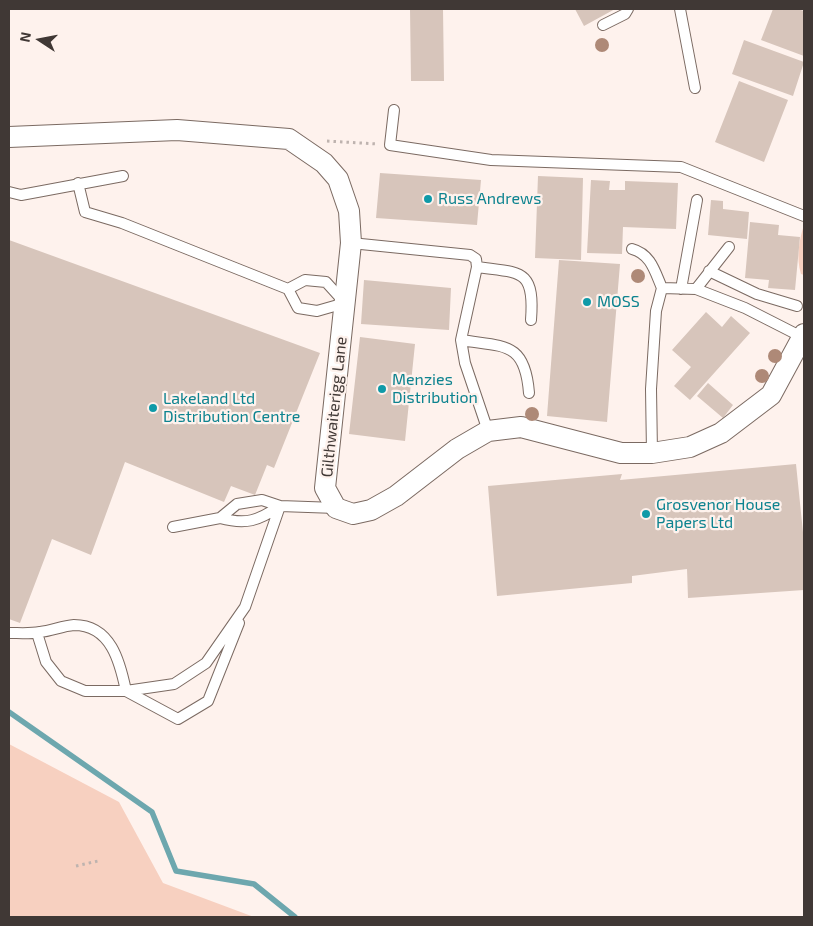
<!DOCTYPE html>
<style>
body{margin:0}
#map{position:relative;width:813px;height:926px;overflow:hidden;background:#fef2ed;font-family:"Exo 2",sans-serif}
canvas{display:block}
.frame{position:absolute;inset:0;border:10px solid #403835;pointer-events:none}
.north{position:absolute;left:15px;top:15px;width:50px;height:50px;-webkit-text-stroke:4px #fef2ed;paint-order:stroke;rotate:281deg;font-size:14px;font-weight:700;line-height:20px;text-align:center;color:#403835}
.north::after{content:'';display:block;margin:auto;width:18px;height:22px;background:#403835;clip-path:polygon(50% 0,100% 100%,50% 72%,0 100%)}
</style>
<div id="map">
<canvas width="813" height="926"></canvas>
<div class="frame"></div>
<div class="north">N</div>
</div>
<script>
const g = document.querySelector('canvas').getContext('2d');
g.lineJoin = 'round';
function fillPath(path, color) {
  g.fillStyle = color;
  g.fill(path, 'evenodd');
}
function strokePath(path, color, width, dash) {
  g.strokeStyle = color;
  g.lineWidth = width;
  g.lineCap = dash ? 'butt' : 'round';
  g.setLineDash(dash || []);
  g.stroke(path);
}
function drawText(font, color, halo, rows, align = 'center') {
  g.font = font + ' "Exo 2",sans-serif';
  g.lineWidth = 4.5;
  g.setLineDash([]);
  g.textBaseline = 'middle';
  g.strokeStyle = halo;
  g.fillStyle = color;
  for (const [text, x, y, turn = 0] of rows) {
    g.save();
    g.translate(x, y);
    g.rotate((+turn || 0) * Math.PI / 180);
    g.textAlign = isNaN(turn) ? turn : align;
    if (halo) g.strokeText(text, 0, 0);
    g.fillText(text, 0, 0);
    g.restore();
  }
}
fillPath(new Path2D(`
 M804,225V275L801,274C796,258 799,240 804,225Z
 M9,744L119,802L163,883L254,917H9Z`), '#f7d0c0');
strokePath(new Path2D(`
 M9,712L152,812L176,871L254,884L295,917`), '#6da7ae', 5.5);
fillPath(new Path2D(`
 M410,9H443L444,81H411Z
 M575,9H615L584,26Z
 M773,9H797L804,11V56L761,40Z
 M744,40L804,62L793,96L732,74Z
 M739,81L788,100L764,162L715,142Z
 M380,173L481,180L477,225L376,218Z
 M538,176L583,178L581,260L535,258Z
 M591,180L610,181L609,190H625V181L678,183L676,229L623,227L622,254L587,253Z
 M711,200L723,201V209L749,212L747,239L708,235Z
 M750,222L779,225L778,235L800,237L795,290L768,288L769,280L745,278Z
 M9,240L320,353L274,468L267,465L255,495L231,486L224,502L125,462L91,555L52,539L20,623L9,619Z
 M559,260L620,264L607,422L547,416Z
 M364,280L451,288L449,330L361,324Z
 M706,312L722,327L731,316L750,333L690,400L674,386L691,367L672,350Z
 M360,337L415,344L405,441L349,434Z
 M708,383L733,405L723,418L697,396Z
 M796,464L804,542V590L688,598L687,569L632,576V583L497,596L488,486L622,474L620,480Z`), '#d7c5bb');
const lane = new Path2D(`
 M680,9L695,88
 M603,25L625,14L628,9
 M394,110L390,145L491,160L681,167L804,216
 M78,183L85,212L122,223L288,289
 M9,192L21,195L123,176
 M351,243L470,255L476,259L477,267L461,340L465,363L488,431
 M632,249C651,254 655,272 662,288
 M477,267C520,273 535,268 531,320
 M709,271L757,294L797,306
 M305,280L326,282L345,303L317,311L298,308L288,289Z
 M681,289L697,200
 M696,289L745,308L802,337
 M461,340C504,347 525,341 529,393
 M652,453L651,389L656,311L662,288L696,289L729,247
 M262,500L280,506C258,521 246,525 220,518L237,504Z
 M173,527L220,518
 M9,633C19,633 30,634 40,632C51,631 62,626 74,625C111,625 120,662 126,691L178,719L208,701L239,623
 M37,633L46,662L61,681L85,691H126L174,684L206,663L245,607L280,506L336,508`);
const street = new Path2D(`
 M9,137L177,130L289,139L324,163L338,179L349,211L351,243L325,488L336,508L353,514L371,510L396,496L457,449L488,431L521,427L621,453H652L690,447L721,433L771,395L804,334`);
strokePath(lane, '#7b6a62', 12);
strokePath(street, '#7b6a62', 22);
strokePath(new Path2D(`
 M327,141L378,144
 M76,866L98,861`), '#beb3af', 3, [2.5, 4]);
strokePath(lane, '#fff', 10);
strokePath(street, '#fff', 20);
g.fillStyle = '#ae8977';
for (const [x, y] of [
 [602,45],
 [638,276],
 [775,356],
 [762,376],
 [532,414]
]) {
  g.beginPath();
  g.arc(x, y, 7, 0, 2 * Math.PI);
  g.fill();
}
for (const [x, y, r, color] of [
 [428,199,5,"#0f9aa8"],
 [587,302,5,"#0f9aa8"],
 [382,389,5,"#0f9aa8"],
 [153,408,5,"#0f9aa8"],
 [646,514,5,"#0f9aa8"]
]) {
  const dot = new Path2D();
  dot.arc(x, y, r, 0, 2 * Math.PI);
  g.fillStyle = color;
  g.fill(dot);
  strokePath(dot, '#fef2ed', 2);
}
drawText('16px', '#0d838f', '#fef2ed', [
 ["Russ Andrews",438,199],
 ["MOSS",597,302],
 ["Menzies",392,380],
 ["Distribution",392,398],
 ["Lakeland Ltd",163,399],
 ["Distribution Centre",163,417],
 ["Grosvenor House",656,505],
 ["Papers Ltd",656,523]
], 'left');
drawText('16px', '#403835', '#fef2ed', [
 ["Gilthwaiterigg Lane",334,407,-84]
]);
</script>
